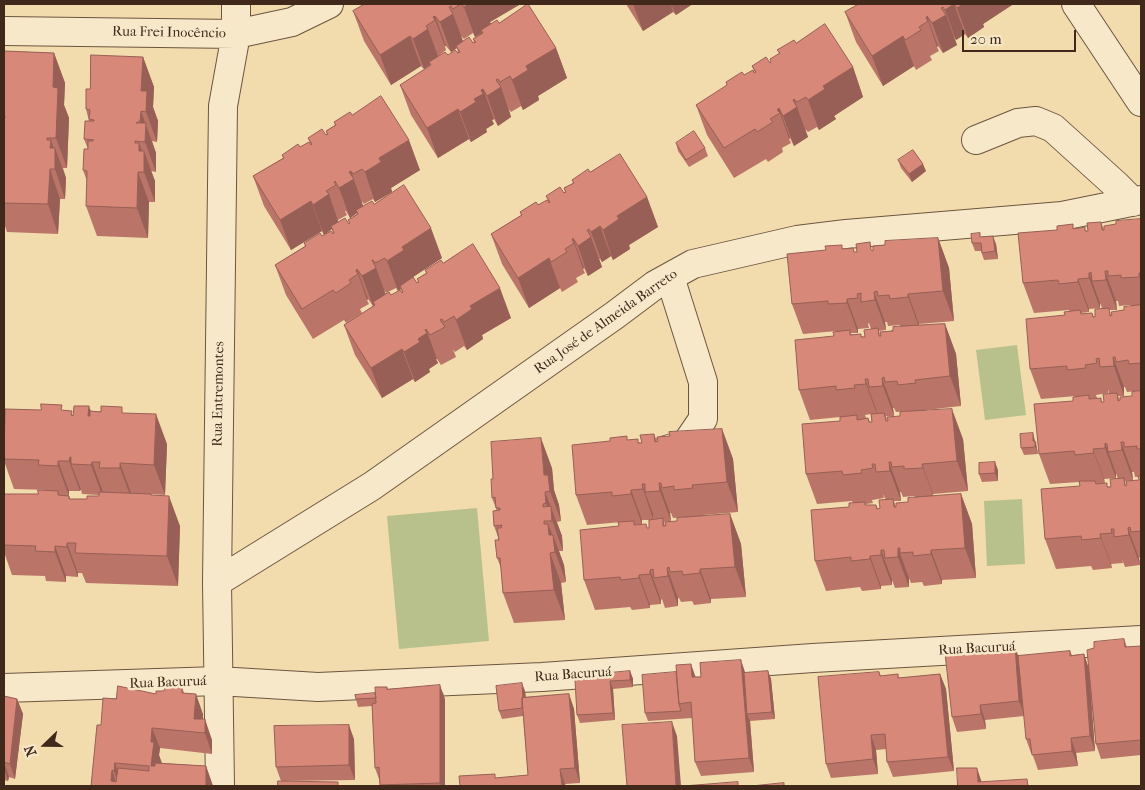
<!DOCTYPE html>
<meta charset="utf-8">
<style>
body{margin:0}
#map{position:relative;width:1145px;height:790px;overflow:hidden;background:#f2dcae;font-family:"IM FELL French Canon",serif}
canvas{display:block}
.frame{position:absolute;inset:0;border:5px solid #40281a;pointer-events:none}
.north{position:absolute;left:20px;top:720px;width:50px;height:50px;-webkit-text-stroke:4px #f7e8ca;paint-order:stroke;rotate:248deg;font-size:14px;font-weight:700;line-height:20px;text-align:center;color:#40281a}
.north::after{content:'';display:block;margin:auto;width:18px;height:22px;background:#40281a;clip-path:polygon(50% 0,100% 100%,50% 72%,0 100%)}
.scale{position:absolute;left:962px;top:30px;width:114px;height:22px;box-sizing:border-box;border:2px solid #40281a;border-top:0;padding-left:6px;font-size:15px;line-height:18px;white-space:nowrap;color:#40281a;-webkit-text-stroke:4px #f7e8ca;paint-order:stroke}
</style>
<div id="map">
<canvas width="1145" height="790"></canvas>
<div class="frame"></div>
<div class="north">N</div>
<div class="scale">20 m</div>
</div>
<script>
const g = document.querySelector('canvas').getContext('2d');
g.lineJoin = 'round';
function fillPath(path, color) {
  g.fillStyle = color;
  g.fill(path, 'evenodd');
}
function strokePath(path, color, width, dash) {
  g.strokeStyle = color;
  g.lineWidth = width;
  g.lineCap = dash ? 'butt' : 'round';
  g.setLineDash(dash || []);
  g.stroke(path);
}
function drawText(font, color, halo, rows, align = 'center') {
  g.font = font + ' "IM FELL French Canon",serif';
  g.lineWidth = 5;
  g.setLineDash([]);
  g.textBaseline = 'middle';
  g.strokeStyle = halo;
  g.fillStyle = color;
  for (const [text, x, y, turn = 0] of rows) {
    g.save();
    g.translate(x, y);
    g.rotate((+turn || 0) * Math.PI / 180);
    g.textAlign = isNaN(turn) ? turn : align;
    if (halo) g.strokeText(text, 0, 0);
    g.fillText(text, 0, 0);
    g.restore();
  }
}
fillPath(new Path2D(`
 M1017,345L1026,415L985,420L976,350Z
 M1022,499L1025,564L987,566L984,501Z
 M477,508L489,641L399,649L387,516Z`), '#b8c18c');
const minor = new Path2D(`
 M1076,4L1141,102
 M4,31L236,34L292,22L329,4
 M976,140L1018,123L1036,121L1053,128L1116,185L1133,202
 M666,450L686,444L703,419V382L670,277
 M217,582L372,486L615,315L655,285L693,264L797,240L846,234L1062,216L1141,200
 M4,688L218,681L318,687L542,677L813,658L1141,640
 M220,786L217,582L223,106L236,34V4`);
strokePath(minor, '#6c553f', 30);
strokePath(minor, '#f7e8ca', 28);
fillPath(new Path2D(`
 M365,4H519V5L490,22L491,24L499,23L556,48L567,78L538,96L539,100L523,110L521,106L511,112L509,109L511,117L498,126L494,119L492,120L494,124L486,129L487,132L471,142L469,139L438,158L411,115L400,85L430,66V65L424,69L421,66L391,85L364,41L353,11ZM473,33L475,37L482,33L473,39L474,43H473L463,41L461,36L464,39ZM445,46H446L451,52L457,48L458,53L438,57V56L446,50Z
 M626,4H691V5L676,15L673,12L643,31Z
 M859,4H1011L1012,5L983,24L984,27L968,38L965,34L956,40L954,37L957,45L943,53L938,46L937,47L939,51L930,56L932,60L916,70L914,66L883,86L856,42L845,12Z
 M796,43L853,67L863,97L834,116L836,119L819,130L817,127L808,132L805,129L808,137L794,146L790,138L789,139L791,143L782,148L783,152L768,162L766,159L734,178L707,135L696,105L727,86L726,82L744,75L754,73H755L752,66L771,62L779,53L777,50Z
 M4,51L54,53L65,83L64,105L69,118L67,168H63L66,178L65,199H60L58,234L7,232L4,223Z
 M143,57L154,87L153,107L158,121L157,142L152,141L156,153V172L151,171L155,181V202H149L148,238L97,236L86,206L87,181L83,170L88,149L84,139L89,121L86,109L90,89Z
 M352,115L420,170L391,188L392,192L375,202L373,199L364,204L362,201L363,206L374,204L442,258L413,277L417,283L418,282L417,279L426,273L425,270L443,263L511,318L482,335L483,339L467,350L464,346L455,352L453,349L456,357L441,365L437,359H436L438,363L429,369L430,372L415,382L413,379L382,398L355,355L344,325L373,306L368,299L367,300L369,304L360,309L362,313L346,323L344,320L313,339L286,295L275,265L305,246L304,243L322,236L333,234L332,229L324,235L322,231L291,250L264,206L253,176L283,158L282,155L300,147L311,145L308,138L326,135H327L326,131L335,125L334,122ZM345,211H346L350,218L357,213V214L348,220L350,223L349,224L338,222V220L347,215ZM396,288L398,291L401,289L402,292L391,295L385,294L384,290L386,293Z
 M676,143L705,148L708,156L689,167L678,151Z
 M898,160L926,171L912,182L901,168Z
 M590,172L647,197L658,227L629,245L630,249L613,260L611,256L602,262L600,259H599L602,267L588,276L584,268L583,269L585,273L576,278L578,282L562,292L560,288L529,308L502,264L491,234L521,215L520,212L538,205L549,203L546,196L565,192L564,188L573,183L572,180Z
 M1141,219V476L1135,477L1134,472H1132L1133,480L1125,481L1126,486L1139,480L1141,476V560L1140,557L1139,558L1140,565L1125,567L1122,559L1123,563L1111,564L1112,568L1093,570L1091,566L1056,569L1045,539L1080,486L1079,482L1050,484L1039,454L1073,401L1076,396L1041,399L1030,369L1065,315L1069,311V310L1034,313L1023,283L1057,230L1074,228L1088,231L1101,222L1104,230L1116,224ZM1116,301H1118L1119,306L1131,305V306L1124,310L1111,315L1109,310H1117ZM1100,303L1102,308L1095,317H1094L1092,313L1082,314L1081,313L1089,312V309L1100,308ZM1124,387H1125L1127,392L1138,391L1132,396L1120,401L1118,396H1124ZM1108,389L1109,394L1104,402H1102L1101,398L1090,399L1097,398L1096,395L1108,393ZM1116,473L1118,479L1111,487L1096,484L1105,483L1104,479L1116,478Z
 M981,237L996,244L998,259L984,260L981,251H975L972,243Z
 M938,238L949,268L954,321L919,324V325L945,324L956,354L961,406L926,410L963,439L968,491L933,494V496L961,494L972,524L976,578L942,580V584L924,586L922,582L911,583L909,578V587L895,588L892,580V585L881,586V589L862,591L860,587L826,591L815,561L849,507L853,503L852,501L817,504L806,474L840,421V417L810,420L799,390L834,336L837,331L803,334L792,304L826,250L843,249L855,252L873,251L885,245ZM885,322H887L888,326L900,325V326L880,336L879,331L886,330ZM869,323L871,329L865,337L851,334V333H858V329L869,328L868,324ZM893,408H894L896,412L907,411L900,416L887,421L886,416H894ZM871,414L872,422H870L868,418H866L865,415ZM900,492H901L903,497L914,496L915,497L908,502L896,507L894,501H901ZM883,494L886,500L880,508L878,509L876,505H866V504L873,503L872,500L884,498Z
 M64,411L73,415L91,411L124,413L167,444L165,495L151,494L180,526L178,586L86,583L82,573H78V577L66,576V582L46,581L45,576L12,575L4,552V494H38L48,490L14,489L4,461V437ZM81,489L82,494L99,495V496L87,499H70L69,496V491H80Z
 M722,429L733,459L738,512L703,515V516L730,514L741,544L746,597L711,599V603L694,605L692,601L681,602L679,598H678V606L665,608L662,599L661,600V604L650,605V608L632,610L630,607L595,610L584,580L619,526L622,522L587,525L576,495L610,441L628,440L642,443L654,434L657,441L670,436ZM670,513H671L673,518L684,517L677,521L665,526L664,522L671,521ZM642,520H649V528H647L636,524H642Z
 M1036,441L1037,449L1038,454L1024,455L1021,448Z
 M552,468L554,490L559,505L561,521L557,522L562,536L563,551H559L564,565L566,582L561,583L565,620L514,623L503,593L501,568L497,558L498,537L494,526L497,511L492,498Z
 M998,470V481L982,482L979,474Z
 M1124,639L1127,647L1141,646V755L1101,759L1096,744L1090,687L1095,751L1076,753L1078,766L1038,770L1032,753H1031L1026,739L1024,716L985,720L986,729L957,732L952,717L1018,656L1070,651L1072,655L1084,654L1088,667L1094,648Z
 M630,671L633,679V687L613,689L615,720L580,723L577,715L610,677Z
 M768,671L771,679L775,719L750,721L754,772L701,776L695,762L692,718L648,721L645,713L695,677Z
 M879,672L881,676L898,674L899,678L940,674L946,689L954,771L893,777L887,762L886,749L876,750L878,774L831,778L826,764Z
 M182,687L184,693L203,714V719L212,740V754L160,748L159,755L161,763L206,766L213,786H91L101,725L116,699L156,694L164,691Z
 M387,687L388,689L440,687L444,695L445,700V786H380L379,779L375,768L372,706L358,707L356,699L375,693Z
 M525,691L526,697L569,694L574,709L580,783L565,784L497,778L528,775L523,716L502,719L499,711Z
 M4,696L17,699L23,714L15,779L9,777L8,781L4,780Z
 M354,739L355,780L281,781L276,767Z`), '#ba7568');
fillPath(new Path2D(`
 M469,4H519V5L490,22L492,26L481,30L482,33L475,37L464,7Z
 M633,4H671L673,12L643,31Z
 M671,4H691V5L676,15Z
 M954,4L965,34L956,40L945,10Z
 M963,4H1011L1012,5L983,24L984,27L968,38L957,8Z
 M453,14L464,44L456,46L457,48L451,52L440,22Z
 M946,15L957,45L943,53L932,23Z
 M435,16L446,46H445L435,20L433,17Z
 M927,16L938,46L937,47L928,21L926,18Z
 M428,29L439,59L429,62L430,65L424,69L413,39Z
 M410,36L421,66L391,85L380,55Z
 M903,36L914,66L883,86L872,56Z
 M556,48L567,78L538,96L539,100L523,110L512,80L526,66Z
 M54,53L65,83L64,105L69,118L67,168L56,138L53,87Z
 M143,57L154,87L153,107L158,121L157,142L146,112L141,91Z
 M853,67L863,97L834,116L836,119L819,130L808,100L823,86Z
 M501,87L511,117L498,126L487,96Z
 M483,89L494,119L492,120L494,124L486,129L487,132L471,142L460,112L474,99L481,90Z
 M794,99L808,137L794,146L783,116Z
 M779,108L790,138L789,139L780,113L777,110Z
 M458,109L469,139L438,158L427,128Z
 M141,111L156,153V172L145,142V135L140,121Z
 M47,138L50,147L51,140L55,152V148L66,178L65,199L55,169Z
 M409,140L420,170L391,188L392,192L375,202L365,172L379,158Z
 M135,141L144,165L139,151V143L144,156V151L155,181V202L144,172Z
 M923,164L926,171L912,182L909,174Z
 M50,169L60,199L58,234L48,204Z
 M351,171L364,209L356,210L357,213L350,218L339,188Z
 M138,172L149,202L148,238L137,208Z
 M329,194L339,224L331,226L332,229L324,235L313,205Z
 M647,197L658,227L629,245L630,249L613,260L603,230L617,216Z
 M311,201L322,231L291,250L280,220Z
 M600,226L611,256L602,262L591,232Z
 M431,228L442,258L413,277L414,280L400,286L401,289L398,291L387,261L402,247Z
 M993,236L996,244L998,259L995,251Z
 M591,237L602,267L588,276L578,246Z
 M573,238L584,268L583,269L574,243L572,240Z
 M938,238L949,268L954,321L943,291Z
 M549,258L560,288L529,308L518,278Z
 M376,268L387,298L373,302L374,306H373L362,276Z
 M357,269L368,299L367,300L358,274L356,271Z
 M1105,271L1116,301L1117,310L1106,280Z
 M1089,273L1100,303V308L1089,278Z
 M1078,279L1089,309V312L1078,282Z
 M500,288L511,318L482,335L483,339L467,350L456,320L470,306Z
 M874,292L885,322L886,330L875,300Z
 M908,294L919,324V327L908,297Z
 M847,299L858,329V333L847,303Z
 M945,324L956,354L961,406L950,376Z
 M426,329L437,359H436L438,363L429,369L430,372L415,382L404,352L418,339Z
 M402,349L413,379L382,398L371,368Z
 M1113,357L1124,387V396L1114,366Z
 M882,378L893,408L894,416L883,386Z
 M865,379L876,409L877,414L866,384Z
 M89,406L100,436L88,416Z
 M952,409L963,439L968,491L957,461Z
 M156,414L167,444L165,495L154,465Z
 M722,429L733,459L738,512L727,482Z
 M1033,433L1037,449L1038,454L1033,441Z
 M541,438L552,468L554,490L559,505L561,521L544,475Z
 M1121,442L1132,472L1133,480L1122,450Z
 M1105,443L1116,473V478L1105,448Z
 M1093,449L1104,479L1105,483L1094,453Z
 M70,457L72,464H71L81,489L80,491L69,461Z
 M58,461L69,491V496L58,466Z
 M92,462L103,492L102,495L91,465Z
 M889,462L900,492L901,501L890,471Z
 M995,462L998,470V481L995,473Z
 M120,463L131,493V498L120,468Z
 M922,464L933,494L934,498L923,468Z
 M659,483L670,513L671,521L660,491Z
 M642,484L653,514V519L643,489Z
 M631,490L642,520V524L631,494Z
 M545,492L562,536L563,551L546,503Z
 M961,494L972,524L976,578L965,548Z
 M169,496L180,526L178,586L167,556Z
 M730,514L741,544L746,597L735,567Z
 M544,521L549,535L548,524L554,539L553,535L564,565L566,582Z
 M1128,528L1139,558L1140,565L1129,535Z
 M1100,534L1111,564L1112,568L1101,538Z
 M67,543L78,573V577L67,547Z
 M55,546L66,576V582L55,552Z
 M898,548L909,578V587L898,557Z
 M881,550L892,580V585L881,555Z
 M931,550L942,580V584L931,554Z
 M550,553L561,583L565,620L554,590Z
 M870,556L881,586V589L870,559Z
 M667,568L678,598V606L668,576Z
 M700,569L711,599V603L700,573Z
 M650,570L661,600V604L650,574Z
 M639,575L650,605V608L639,578Z
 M1015,646L1020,661L1025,716L1019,701Z
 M1084,654L1089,669L1095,751L1090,736Z
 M741,660L746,675L747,714L750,721L754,772L749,758Z
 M691,664L696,678L692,677Z
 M630,671L633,679V687L630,680Z
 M768,671L771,679L775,719L772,712Z
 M940,674L946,689L954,771L948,757Z
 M610,681L613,689L615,720L613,713Z
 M522,683L525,691L527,716L524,708Z
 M440,685L445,700V786H441L440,783Z
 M196,694L203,714L202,733L194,719Z
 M569,694L574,709L580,783L575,768Z
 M17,699L23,714L15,779L10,764Z
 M980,705L985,720L986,729L981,714Z
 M205,719L212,740V754L205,733Z
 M672,722L677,736L681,786H676Z
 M349,725L354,739L355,780L349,765Z
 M152,728L160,748L159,755L162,763L159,786L151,766V742Z
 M871,735L876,750L878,774L873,759Z
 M1071,738L1076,753L1078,766L1072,751Z
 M4,762L9,777L8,781L4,769Z
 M115,763L122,783L119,786L114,771Z
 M206,766L213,786H206Z
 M977,768L982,783L978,782Z
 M560,769L565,784L566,786H562Z
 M112,770L117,786L111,781Z`), '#975f55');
const building = new Path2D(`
 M365,4H461L453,9L451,6L449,7L453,14L440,22L435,16L433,17L435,20L426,26L428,29L413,39L410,36L380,55L353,11Z
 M462,4H469L464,7Z
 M528,4L556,48L526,66L528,70L512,80L510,76L500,82L498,79L496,80L501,87L487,96L483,89L481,90L483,94L474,99L476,102L460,112L458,109L427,128L400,85L431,65L429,62L445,52L448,55L455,50L458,53L460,52L456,46L469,37L473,43L476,42L473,39L483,33L481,30L497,20L499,23Z
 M859,4H963L957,8L954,4L945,10L943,7L941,8L946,15L932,23L927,16L926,18L928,21L919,27L921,30L905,40L903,36L872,56L845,12Z
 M825,24L853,67L823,86L825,89L808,100L806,97L797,102L794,99L793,100L797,107L783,116L779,108L777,110L780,113L770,119L773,122L757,132L755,129L724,148L696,105L727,85L726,82L742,72L744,75L753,70L754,73L756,72L752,66L766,57L770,63L771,62L770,59L780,53L777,50L794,40L796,43Z
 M4,51L54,53L53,87L58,88L56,138H47V140H51L50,148H55V169H50L48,204L4,203V118H5V116H4Z
 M91,55L143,57L141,91H147L146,112L141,111L140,121L136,123H146L145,142L135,141V143H139V151H144V172H138L137,208L86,206L87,171L83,170L84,149H88V141H93L94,140L84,139L85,121H94V120L89,119L90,110L86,109V89H90Z
 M381,96L409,140L379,158L381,162L365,172L362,169L353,174L351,171L349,172L354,179L339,188L335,181L334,182L336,185L326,191L329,194L313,205L311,201L280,220L253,176L284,158L282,155L298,144L300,147L309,142L311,145L312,144L308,138L322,129L326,135L328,134L326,131L336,125L334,122L350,112L352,115Z
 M694,131L705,148L686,160L676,143Z
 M913,150L923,164L909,174L898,160Z
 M620,154L647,197L617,216L619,219L603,230L600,226L591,232L589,229L587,230L591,237L578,246L573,238L572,240L574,243L565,249L567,252L551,262L549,258L518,278L491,234L522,215L520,212L536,202L538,205L547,200L549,203L550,202L546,196L560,187L564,193L566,192L564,188L574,183L572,180L588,169L590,172Z
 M404,185L431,228L402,247L404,250L387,261L385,258L375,263L373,260H372L376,268L362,276L357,269L356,271L358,274L349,280L351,283L336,293L333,290L302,309L275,265L306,246L304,243L320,233L322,236L331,231L333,234L334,233L331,226L345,218L349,224L350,223L348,220L358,214L356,210L372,201L374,204Z
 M1141,219V273H1139V277L1121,278V275L1108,276V271H1105L1106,280L1092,281L1091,272L1089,273V278L1078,279V282L1059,284L1058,280L1023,283L1018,233L1057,230V226L1073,224V229L1085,227V231H1088L1087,223L1101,222L1102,230H1104V226L1116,224V221Z
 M980,233V237L993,236L995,251L982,253L981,243H972L971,234Z
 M938,238L943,291L908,294V297L890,299L889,295L878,296L877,291L874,292L875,300L861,302V293L857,294L858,298L847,299V303L828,304V301L792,304L787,254L826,250L825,246L842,245V249L853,248L854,252H857L856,244L870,242L871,250L873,251V246L885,245V241Z
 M473,244L500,288L470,306L472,309L456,320L454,316L444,322L442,319L440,320L445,327L430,335L426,329L425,330L427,333L418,339L420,342L404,352L402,349L371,368L344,325L375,305L373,302L389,292L391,295L400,290L402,293L403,292L400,286L413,277L417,283L419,282L417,279L427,273L425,270L441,260L443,263Z
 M1141,305V363L1129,364L1128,360L1116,362L1115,357H1113L1114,366L1100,367L1099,358L1096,359L1097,363L1085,365L1086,368L1067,370V366L1030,369L1026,319L1065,315L1064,312L1080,310L1081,314L1092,313L1093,317H1095V309L1109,308L1110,316L1112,315L1111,312L1124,310V307Z
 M945,324L950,376L915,380L916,383L898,385L897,381L885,382L884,377L882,378L883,386L869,387L868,379H865L866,384L854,385L855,388L836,390V386L799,390L795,340L834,336L833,332L850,330V335L861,334V337H865L864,330L878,328L879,336H881L880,332L893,331V327Z
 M1141,391V449H1137V446L1124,447V442H1121L1122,450L1108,452L1107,444L1105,443V448L1093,449L1094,453L1075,455L1074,451L1039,454L1034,404L1073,401V397L1089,395V399L1101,398V402H1104L1103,394L1117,393L1118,401L1120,400V397L1132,396V392Z
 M41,404L62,405L61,410L72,411L71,415L73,416L74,406H89L88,416H90V411L101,412V406L122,407V413L156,414L154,465L120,463V468H99L100,462H92L91,465L71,464V457H70L69,461H58V466L38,465L39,460L4,459L5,409L41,410Z
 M952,409L957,461L922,464L923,468L904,469V466L892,467L891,462H889L890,471L876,472L875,464H872L873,468L861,470L862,473L843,475L842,471L806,474L802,424L840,421V417L857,415V420L868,418L869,422H872L871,414L884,413L886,421H888L887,417L900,416V412Z
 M722,429L727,482L692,485L693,488L674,490V486L662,488L661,483H659L660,491L645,492V484H642L643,489L631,490V494L612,496V492L576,495L572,445L610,441V438L627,436V440L638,439V443H642L640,435L654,434L655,442L658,441L657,437L670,436L669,432Z
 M1033,433V441H1035V447L1021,448L1020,434Z
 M541,438L544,475H548L550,491L545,492L546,503L543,504V507L551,506L552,521H544V524H548L549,535H553L555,552L550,553L554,590L503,593L500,558H497L495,540H499L497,528H501L502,525L494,526L493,511L500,510V508H496L495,497L492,498L491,479H493L491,442Z
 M995,462V473L979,474V463Z
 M1138,476H1141V531L1131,532L1130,527L1128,528L1129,535L1114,537V529H1111L1112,533L1100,534L1101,538L1082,540L1081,536L1045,539L1041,489L1080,486L1079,481H1095L1096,484L1107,483V487H1111L1110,479L1124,478L1125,486L1127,485L1126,481L1139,480Z
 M38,490L58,491V495L69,496V499H87V496H99V492L151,494V495L169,496L167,556L75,553L76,543H67V547L55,546V552L35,551L36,546L4,545V494H38Z
 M961,494L965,548L931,550V554L913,556V552L900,553V548H898V557L885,558L884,550H881V555L870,556V559L851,561V557L815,561L811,510L849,507V503L865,502V505H876L877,509L880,508L879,500L893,499L894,507H896V503L908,502V498Z
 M730,514L735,567L700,569V573L683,575L682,571L670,572L669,567L667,568L668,576L654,578L653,569L650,570V574L639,575V578L621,580L620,577L584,580L580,530L619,526L618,522L634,521V525L646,524L647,528H649V520L663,518V526H666L665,522L677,521V518Z
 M1124,639L1125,647L1141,646V740L1096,744L1087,650L1094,648V642Z
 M1015,646L1019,701L980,705L981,714L952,717L945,653Z
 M1070,651V656L1084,654L1090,736L1071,738L1072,751L1032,755L1030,739H1026L1018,656Z
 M741,660L749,758L695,762L691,702L679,704L676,665L691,664L692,677H701L700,663Z
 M630,671V680L610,681L613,713L577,715L575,680L610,677V673Z
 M768,671L772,712L747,714L744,673Z
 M676,672L679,704L681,711L645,713L642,675Z
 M879,672L880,676L898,674V678L940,674L948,757L887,762L885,734L871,735L873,759L826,764L818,677Z
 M522,683L523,698H522V708L499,711L496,686Z
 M440,685V783L380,785L379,767L375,768L372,704L376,703L375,687H387V689Z
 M118,686L156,694V691H164L165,686L182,687V693L196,694L194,719H205V733L152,728L151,742H154L151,766H155V763L206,766V786H91L97,725H101L103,698L116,699ZM115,763L149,766V771L118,768L116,782L111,781L112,770L114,771Z
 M375,693L376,698L356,699L355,695Z
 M569,694L575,768L560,769L562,786H460L459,776L495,774V778L528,775L522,698Z
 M4,696L17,699L10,764L4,762Z
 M672,722L676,786H627L622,725Z
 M349,725V765L276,767L274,726Z
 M957,768H977L978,782L1027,779L1028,786H958Z
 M278,781L338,782V786H278Z
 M738,782V786H684Z
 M784,783V786H752Z`);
fillPath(building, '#d88879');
strokePath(building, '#975f55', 1);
drawText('14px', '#40281a', '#f7e8ca', [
 ["Rua Frei Inocêncio",169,33,1],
 ["Rua José de Almeida Barreto",606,322,-35],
 ["Rua Entremontes",219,394,-89],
 ["Rua Bacuruá",977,649,-3],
 ["Rua Bacuruá",573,675,-4],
 ["Rua Bacuruá",168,683,-2]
]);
</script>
